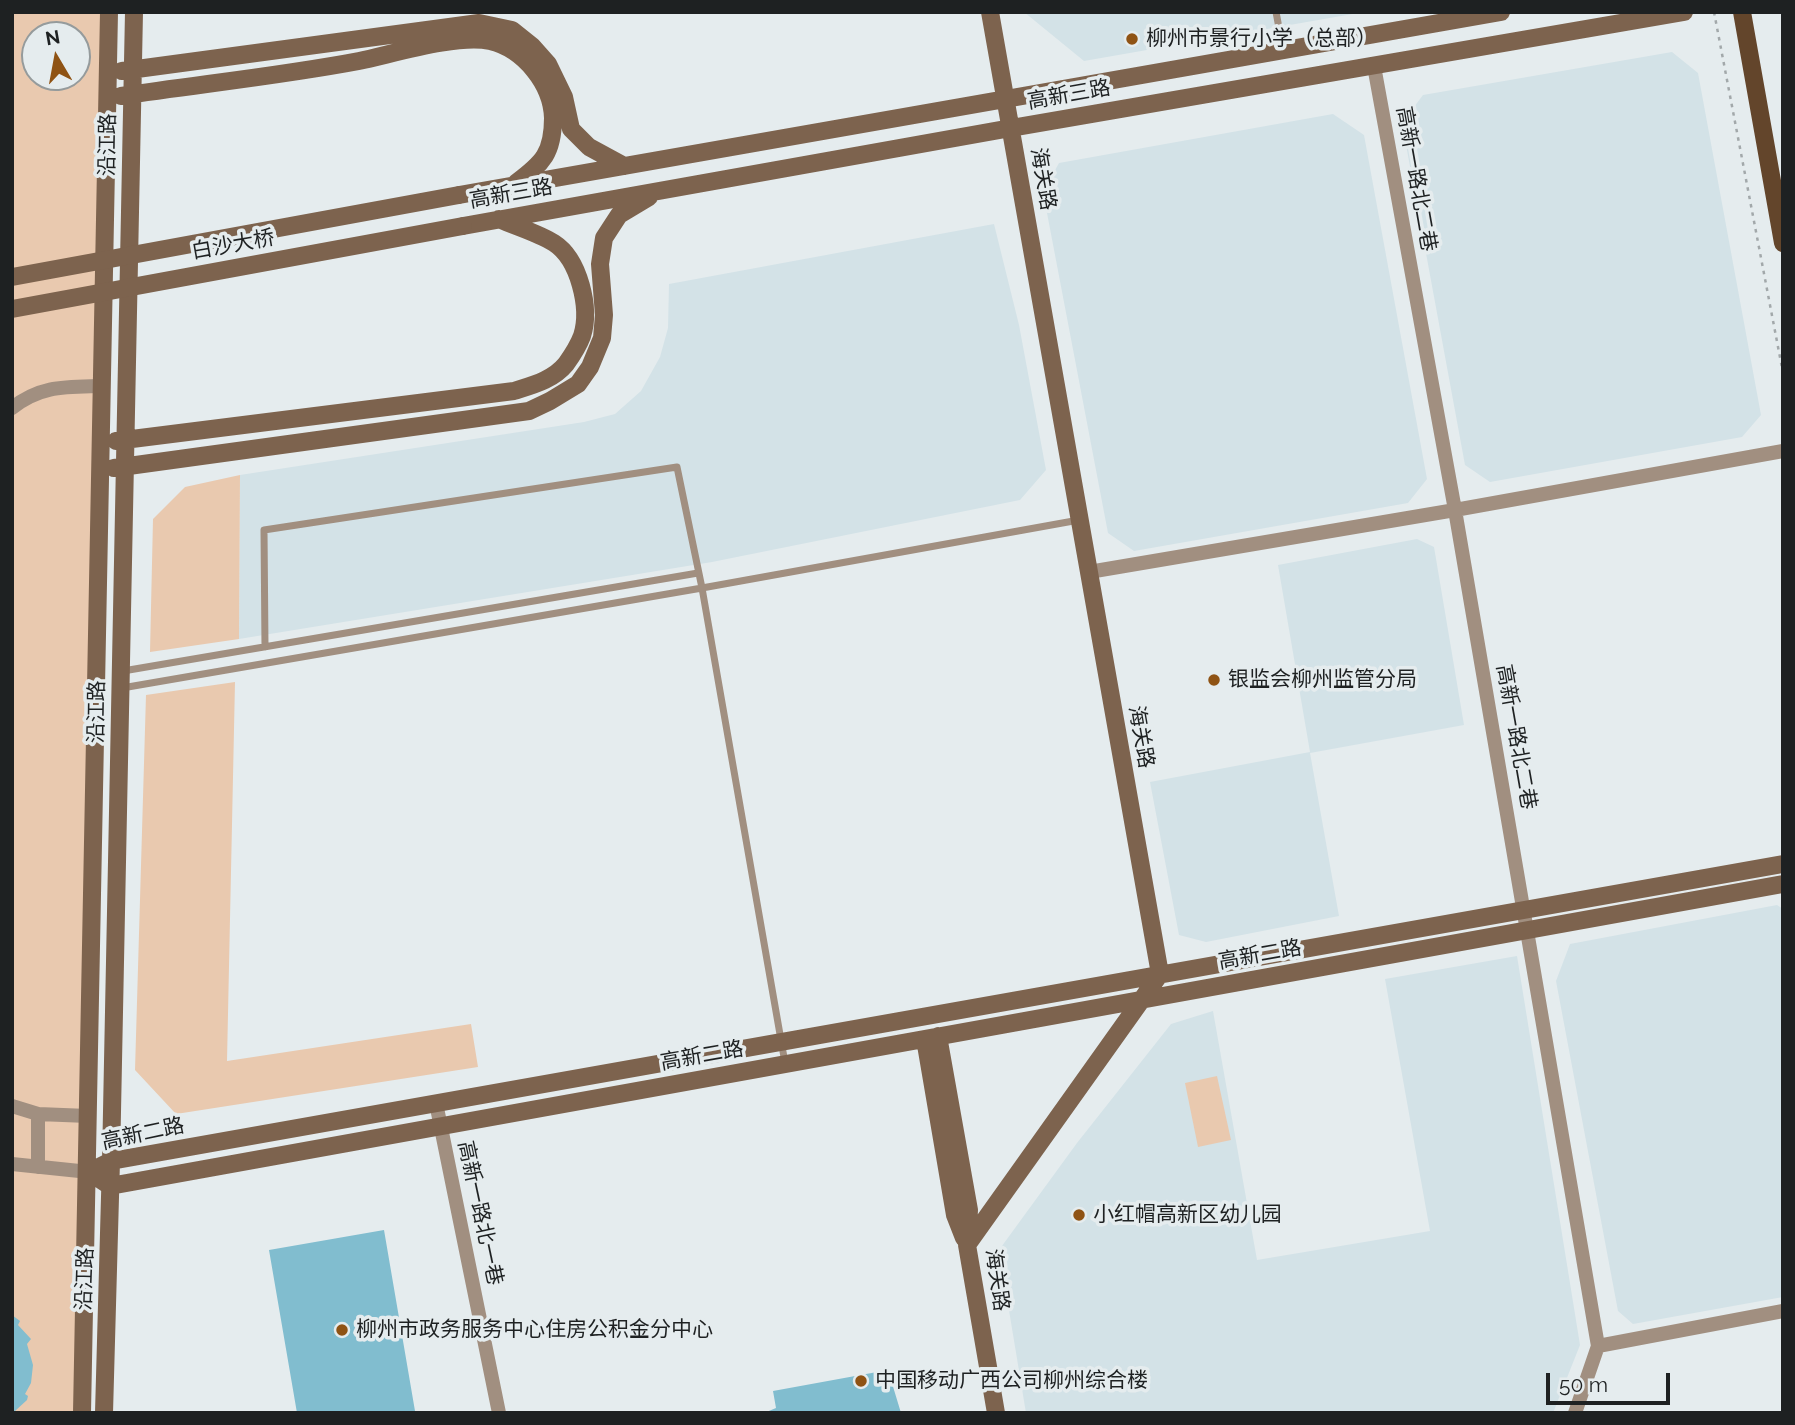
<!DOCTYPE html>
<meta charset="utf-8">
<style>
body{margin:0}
#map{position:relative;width:1795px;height:1425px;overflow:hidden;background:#e5ecee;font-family:Raleway,sans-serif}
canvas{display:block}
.frame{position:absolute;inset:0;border:14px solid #1e2122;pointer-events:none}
.north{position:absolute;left:21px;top:21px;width:70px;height:70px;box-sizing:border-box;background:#e5ecee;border:2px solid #959b9c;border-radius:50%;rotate:350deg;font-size:19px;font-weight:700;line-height:28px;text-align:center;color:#1e2122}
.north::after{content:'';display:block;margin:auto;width:24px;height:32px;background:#8f5314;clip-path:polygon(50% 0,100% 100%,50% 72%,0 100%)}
.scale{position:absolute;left:1546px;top:1373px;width:124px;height:32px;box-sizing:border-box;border:4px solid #1e2122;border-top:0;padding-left:9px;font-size:21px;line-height:24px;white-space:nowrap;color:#1e2122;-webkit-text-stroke:5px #e5ecee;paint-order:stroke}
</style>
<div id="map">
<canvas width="1795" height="1425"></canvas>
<div class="frame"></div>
<div class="north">N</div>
<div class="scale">50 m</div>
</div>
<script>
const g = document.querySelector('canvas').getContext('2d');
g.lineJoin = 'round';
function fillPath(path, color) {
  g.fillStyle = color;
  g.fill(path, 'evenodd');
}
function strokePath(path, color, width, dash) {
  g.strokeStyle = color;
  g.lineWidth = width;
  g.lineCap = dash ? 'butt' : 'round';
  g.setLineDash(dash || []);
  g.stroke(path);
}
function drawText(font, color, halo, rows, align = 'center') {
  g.font = font + ' Raleway,"Noto Sans SC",sans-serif';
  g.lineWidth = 7;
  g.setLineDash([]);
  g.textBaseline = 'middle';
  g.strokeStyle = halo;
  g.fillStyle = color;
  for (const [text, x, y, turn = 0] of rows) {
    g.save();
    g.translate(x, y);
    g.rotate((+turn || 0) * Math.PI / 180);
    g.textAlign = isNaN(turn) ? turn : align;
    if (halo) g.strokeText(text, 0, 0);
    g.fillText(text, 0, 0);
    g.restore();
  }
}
fillPath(new Path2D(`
 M1024,12H1364L1084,61Z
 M1672,52L1698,73L1761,415L1742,437L1490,482L1465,465L1402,123L1423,95Z
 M1333,114L1364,135L1427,479L1408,503L1134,551L1108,533L1043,192L1059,163Z
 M994,224L1019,325L1046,470L1020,500L712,562L239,639L240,475L584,422L615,414L641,391L660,357L668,328L669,284Z
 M1417,539L1434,547L1464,725L1310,753L1339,916L1206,942L1179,935L1150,782L1310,752L1278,565Z
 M1777,905L1783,909V1297L1633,1324L1618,1311L1556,981L1570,944Z
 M1517,956L1580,1345L1553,1413H1026L999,1250L1077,1143L1171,1024L1213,1011L1257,1260L1430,1231L1385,979Z`), '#d3e2e7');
fillPath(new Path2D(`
 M12,12H109L82,1413H12ZM35,35H77V77H35Z
 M240,475L239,639L150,652L153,519L185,487Z
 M235,682L227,1061L471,1024L478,1067L176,1114L135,1070L146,695Z
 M1217,1076L1231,1140L1198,1147L1185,1083Z`), '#e9c9af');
fillPath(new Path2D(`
 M384,1230L415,1411L404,1413H297L269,1250Z
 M12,1315L20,1321L18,1325L31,1339L27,1344L33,1365L31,1383L25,1394L28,1396L27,1400L15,1411L17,1413H12Z
 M888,1370L901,1413H764L776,1408L773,1391Z`), '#81bdcf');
strokePath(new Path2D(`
 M1714,12L1783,373`), '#a2a8aa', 2.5, [3.5, 5]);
strokePath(new Path2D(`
 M1276,12L1283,49
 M265,647L264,530L677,467L702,588L785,1063
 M123,671L698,573
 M122,688L702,588L1079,520`), '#a18f80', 7);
strokePath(new Path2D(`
 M1374,66L1455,510L1598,1346L1575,1413
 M12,408C41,385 66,387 101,386
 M1089,572L1455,510L1783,451
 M436,1103L499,1413
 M12,1106L38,1114L88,1116
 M12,1164L89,1172
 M38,1167V1114
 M1598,1346L1783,1311`), '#a18f80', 14);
strokePath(new Path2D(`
 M990,12L1160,974L967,1245L996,1413
 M122,71L479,23L512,30L532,46L548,64L564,97L571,129L589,147L624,166
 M121,96C200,84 280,76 359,61C393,54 457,34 490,41C524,49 552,84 553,118C553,153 543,163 516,183
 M459,195L1501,12
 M463,226L1011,128L1684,12
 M116,441L514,391C533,385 553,380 566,364C571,357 579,344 582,336C591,308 579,259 554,243C538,233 517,227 499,219
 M114,468L529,411L550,401L578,384L590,367L602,338L604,315L600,264L604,238L619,215L649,197
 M938,1036L969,1210L967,1245
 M925,1039L955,1215L964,1238
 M89,1172L110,1186L1783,884
 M89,1172L111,1161L1783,864
 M82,1413L109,12
 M104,1413L111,1161L134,12`), '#7d634e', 18);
strokePath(new Path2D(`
 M1742,12L1783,243`), '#63452b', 18);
strokePath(new Path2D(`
 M12,277L459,195
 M12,309L463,226`), '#7d634e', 18);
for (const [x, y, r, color] of [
 [1132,39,7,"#8f5314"],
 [1214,680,7,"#8f5314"],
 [1079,1215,7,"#8f5314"],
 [342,1330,7,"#8f5314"],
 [861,1381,7,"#8f5314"]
]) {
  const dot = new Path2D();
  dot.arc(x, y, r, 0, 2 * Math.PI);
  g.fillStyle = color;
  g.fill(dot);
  strokePath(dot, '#e5ecee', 2.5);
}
drawText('21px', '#1e2122', '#e5ecee', [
 ["柳州市景行小学（总部）",1146,39],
 ["银监会柳州监管分局",1228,680],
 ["小红帽高新区幼儿园",1093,1215],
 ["柳州市政务服务中心住房公积金分中心",356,1330],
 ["中国移动广西公司柳州综合楼",875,1381]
], 'left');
drawText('21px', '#1e2122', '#e5ecee', [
 ["高新三路",1069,95,-10],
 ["沿江路",108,145,-89],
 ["海关路",1043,179,80],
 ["高新一路北二巷",1416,179,80],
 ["高新三路",511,194,-10],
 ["白沙大桥",233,245,-10],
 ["沿江路",97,712,-89],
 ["海关路",1141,737,80],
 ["高新一路北二巷",1516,737,80],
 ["高新二路",1260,955,-10],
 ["高新二路",702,1056,-10],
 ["高新二路",143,1134,-12],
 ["高新一路北一巷",480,1213,78],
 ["沿江路",85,1279,-88],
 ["海关路",997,1280,82]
]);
</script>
